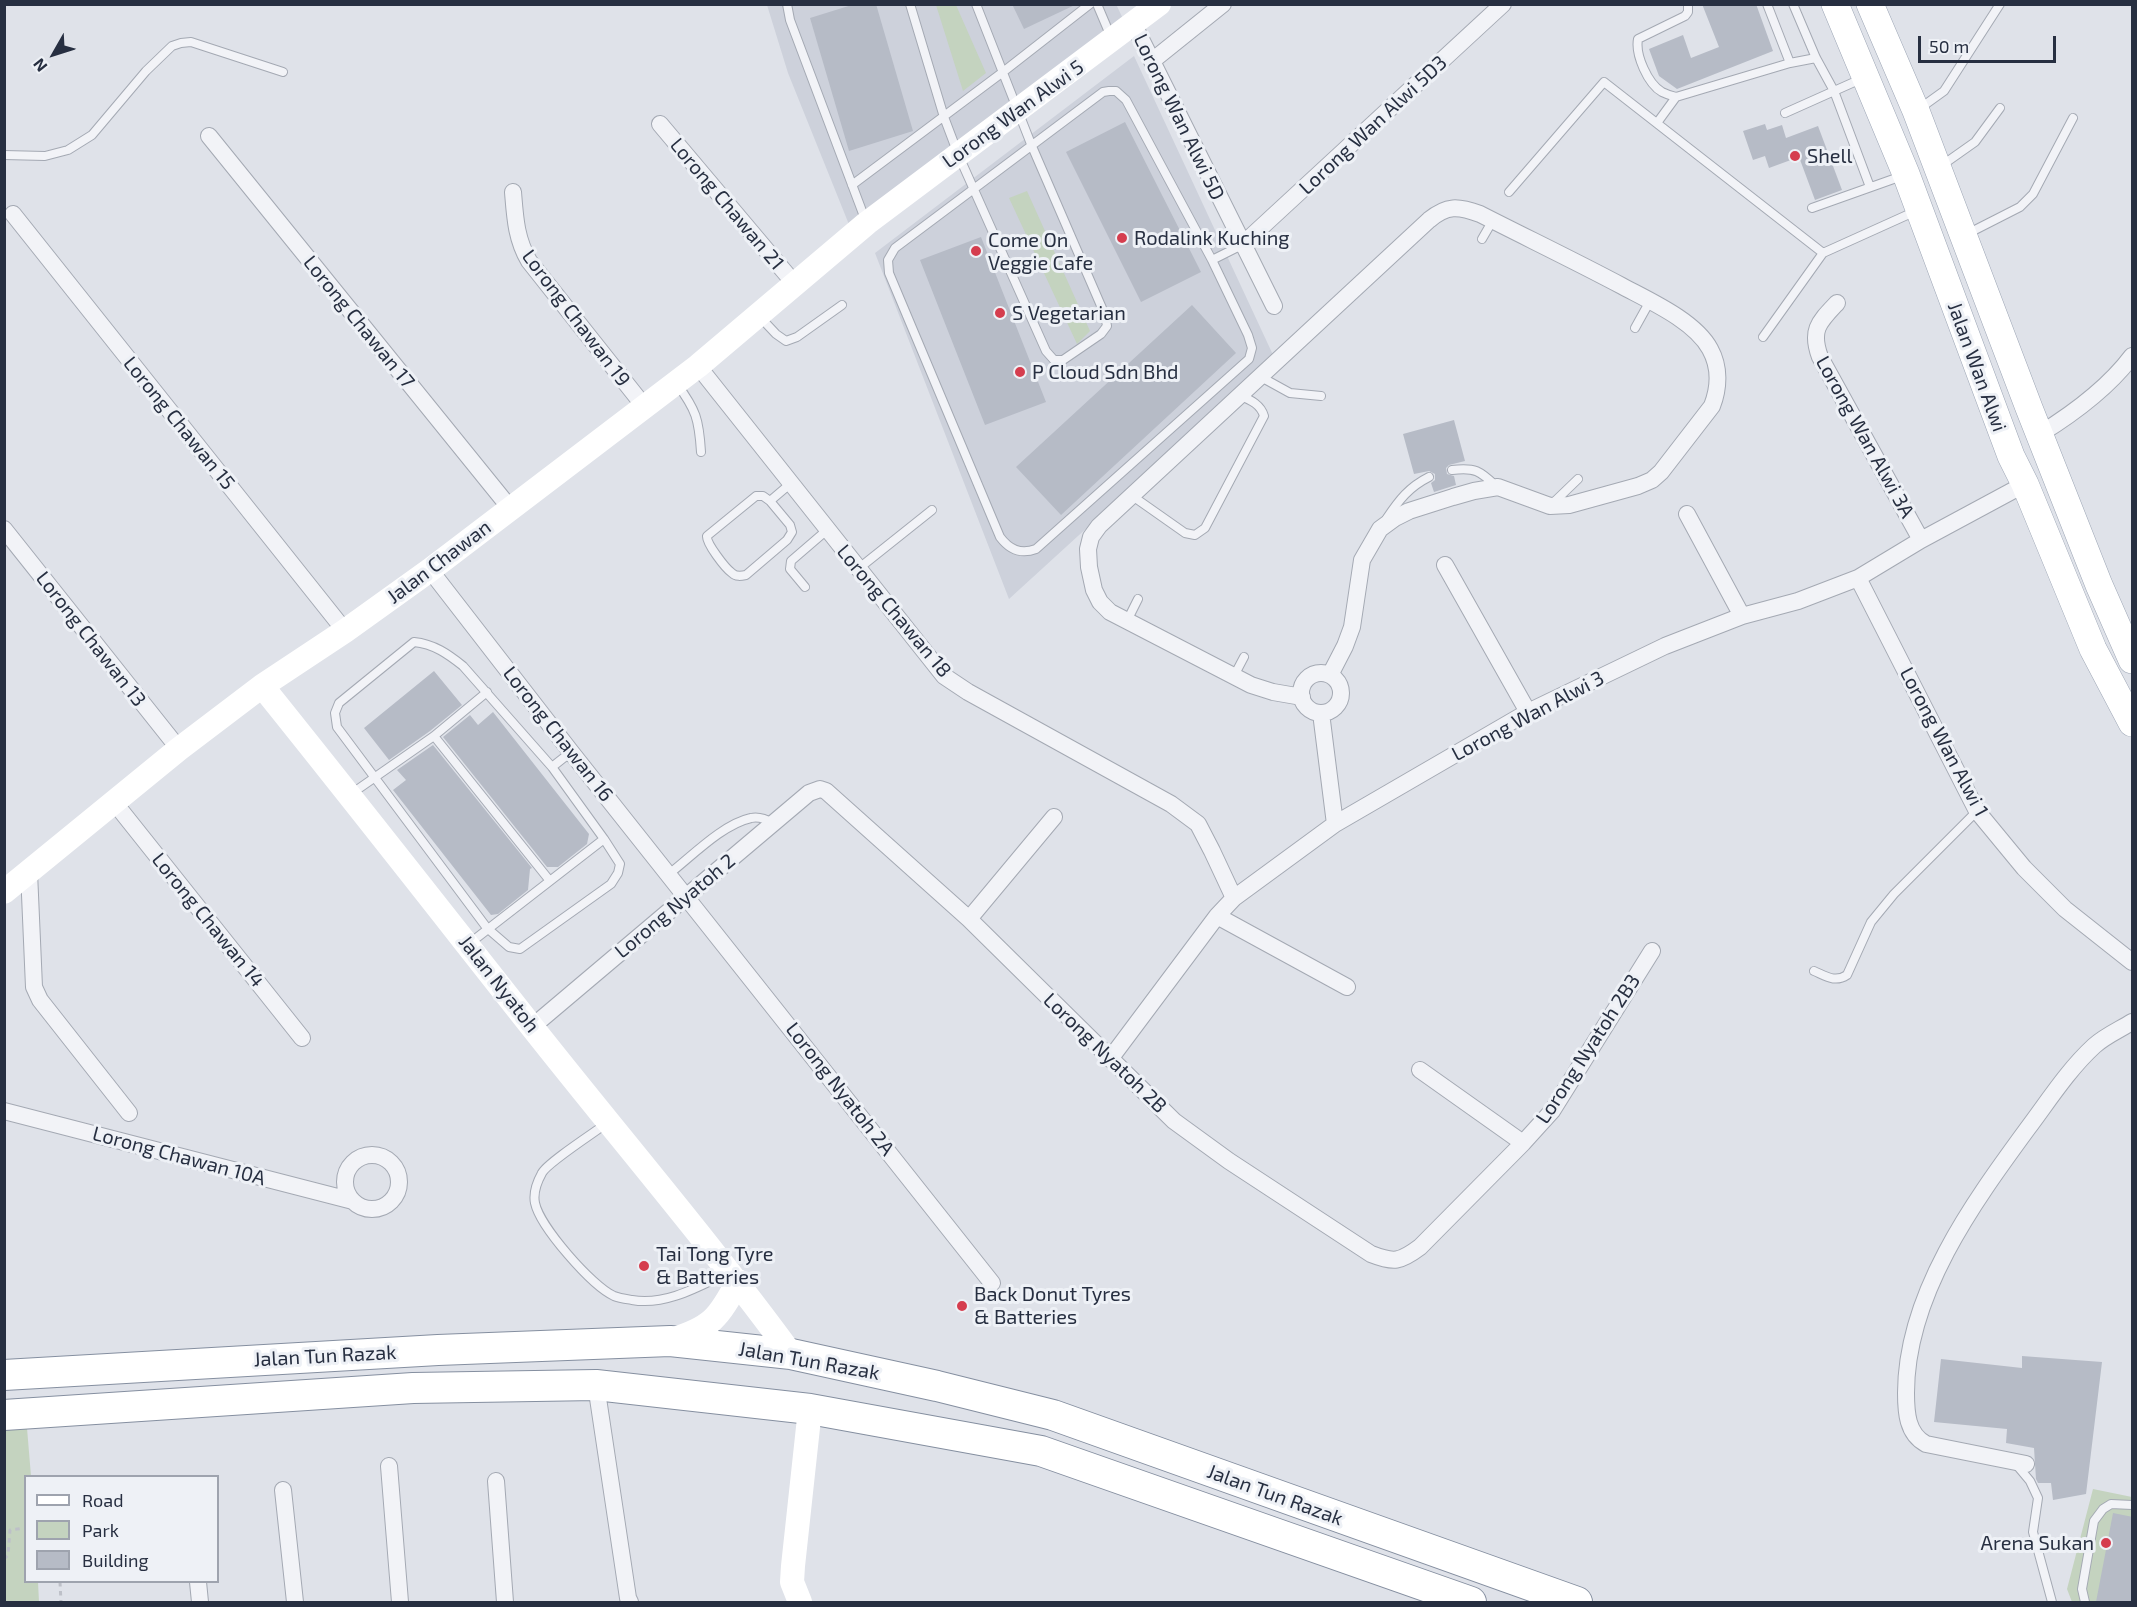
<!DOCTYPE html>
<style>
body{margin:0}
#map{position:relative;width:2137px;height:1607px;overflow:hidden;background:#dfe2e9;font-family:"Exo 2",sans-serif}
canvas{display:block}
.frame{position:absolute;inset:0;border:6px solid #272f41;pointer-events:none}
.legend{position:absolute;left:24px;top:1475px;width:195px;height:108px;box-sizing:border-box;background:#eef1f6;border:2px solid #9ea3ae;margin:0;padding:8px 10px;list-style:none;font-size:18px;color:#272f41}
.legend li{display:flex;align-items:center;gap:12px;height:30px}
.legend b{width:30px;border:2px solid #9ea3ae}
.north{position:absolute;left:24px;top:24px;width:60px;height:60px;-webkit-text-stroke:4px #eef1f6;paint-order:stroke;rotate:231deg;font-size:16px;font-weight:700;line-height:24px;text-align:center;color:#272f41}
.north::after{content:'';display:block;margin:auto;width:21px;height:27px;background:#272f41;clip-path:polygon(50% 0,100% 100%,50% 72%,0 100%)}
.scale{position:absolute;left:1918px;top:36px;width:138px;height:27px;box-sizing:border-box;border:3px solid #272f41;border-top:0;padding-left:8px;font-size:18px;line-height:21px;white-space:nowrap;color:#272f41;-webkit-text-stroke:4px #eef1f6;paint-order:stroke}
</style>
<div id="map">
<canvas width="2137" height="1607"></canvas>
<div class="frame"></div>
<ul class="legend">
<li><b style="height:8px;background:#fff"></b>Road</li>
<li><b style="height:16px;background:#c4d3bf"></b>Park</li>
<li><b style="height:16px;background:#b6bbc6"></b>Building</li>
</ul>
<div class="north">N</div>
<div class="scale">50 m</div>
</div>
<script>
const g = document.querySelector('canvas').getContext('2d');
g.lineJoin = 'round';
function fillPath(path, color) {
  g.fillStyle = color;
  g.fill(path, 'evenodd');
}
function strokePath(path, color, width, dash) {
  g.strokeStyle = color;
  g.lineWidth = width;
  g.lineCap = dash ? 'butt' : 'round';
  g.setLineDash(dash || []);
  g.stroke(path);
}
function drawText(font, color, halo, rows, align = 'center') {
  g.font = font + ' "Exo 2",sans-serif';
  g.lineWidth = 6;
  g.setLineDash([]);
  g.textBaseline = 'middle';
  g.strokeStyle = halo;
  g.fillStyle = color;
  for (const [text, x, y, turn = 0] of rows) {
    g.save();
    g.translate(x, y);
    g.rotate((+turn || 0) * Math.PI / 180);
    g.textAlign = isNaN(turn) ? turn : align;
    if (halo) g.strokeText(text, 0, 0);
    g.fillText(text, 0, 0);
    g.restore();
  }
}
fillPath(new Path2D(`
 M1116,4L1124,21L850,227L788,73L767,5Z
 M1134,56L1274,357L1009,599L875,253Z`), '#cdd1db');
fillPath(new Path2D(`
 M936,5H956L986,73L963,91Z
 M1027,191L1090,331L1077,344L1009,198Z
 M27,1428L31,1476H26V1582H38L39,1602H5V1430Z
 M2093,1489L2132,1497V1602H2072L2067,1589Z`), '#c4d3bf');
fillPath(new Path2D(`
 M855,4H876L913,131L849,151L810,18Z
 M1012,4H1077L1024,29Z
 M1702,4H1756L1773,51L1677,89L1659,76L1649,49L1683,35L1691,58L1719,47Z
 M1125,122L1201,272L1141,302L1066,152Z
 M1765,124L1767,130L1782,125L1786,138L1818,126L1842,190L1815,200L1799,157L1769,168L1765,156L1753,160L1743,131Z
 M981,237L1046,402L985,425L920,260Z
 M1192,305L1236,353L1061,515L1016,467Z
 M1454,420L1465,461L1449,465L1446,468L1447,474L1454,476L1456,485L1434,492L1431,483L1435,480V474L1429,471L1414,474L1403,434Z
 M434,671L462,705L430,731L389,760L364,728Z
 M493,712L589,834L587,844L558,867H547L443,737L470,715L478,725Z
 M433,745L532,868L530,869L528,890L498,914L491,915L393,790L406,780L397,770Z
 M2022,1356L2102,1362L2086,1494L2053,1500L2051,1483H2038L2036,1479L2034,1448L2006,1443L2007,1429L1934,1422L1941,1359L2022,1368Z
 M2113,1513L2133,1517V1602H2096Z`), '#b6bbc6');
const lane = new Path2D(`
 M787,4L790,20L865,219
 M910,4L944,117L958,154L1046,351L1054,360H1063L1101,334L1107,326L1105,315L1031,144L976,4
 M1097,4L1111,37
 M1688,4V12L1685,16L1638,39C1635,55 1648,84 1662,92C1666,94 1672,96 1676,97L1790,63L1816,58
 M1767,4L1790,63
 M1793,4L1816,58L1834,91L1870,187
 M1109,91H1116L1126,100L1212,260L1248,335L1252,348L1249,359L1036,549C1020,555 1009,549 1000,537L889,273L888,260L895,248L1103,92Z
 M1919,109L1944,91L2000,4
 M1785,113L1861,79
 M1657,123L1676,97
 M4,155L45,156L68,150L92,135L146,71L172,46L181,43L191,42L283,72
 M1941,166L1975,142L2000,108
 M852,185L1003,72L1090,4
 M1509,192L1604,82L1823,253L1763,337
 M1812,208L1902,176
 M1967,234L2020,207L2033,194L2073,118
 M1482,239L1493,220
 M1823,253L1916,211
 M1212,260L1242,245
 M760,317L776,334L786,341L797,337L842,305
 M1635,328L1650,301
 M1261,377L1290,393L1321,396
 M677,384C696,410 699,419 701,452
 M1452,470C1475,467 1480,471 1496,486
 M1131,495L1185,533L1195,535L1205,528L1264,416C1261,405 1251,400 1241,396
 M770,501L790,525L792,532L787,540L746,575C741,576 736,577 732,573C725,568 706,543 707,536L756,496H763L770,501L790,484
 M1551,505L1578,479
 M1387,518C1399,500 1409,487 1429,477
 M858,569L932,510
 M805,587L790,569L791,561L827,530
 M1127,621L1138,599
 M1234,676L1244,657
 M434,736L550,881
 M552,767L463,666C448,654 434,644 414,642L339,703L335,713L337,727L487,928L509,947L520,949L611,884L618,873L620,864L604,839L552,767L571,752
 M351,794L434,736L487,692
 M669,874C692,856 723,824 751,818C759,816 766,819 773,823
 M470,943L604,839
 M1814,971C1826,976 1835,983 1847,975L1871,922L1894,894L1977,811
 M607,1123C595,1132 547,1163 542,1173C537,1182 533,1193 535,1203C540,1227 592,1286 614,1296C619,1298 626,1299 632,1300C665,1306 698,1287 727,1273
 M2015,1463L2030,1481L2038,1498L2033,1532L2052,1602
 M2085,1602L2082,1589L2094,1521L2103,1509L2111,1504L2132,1505`);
const street = new Path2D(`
 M1134,25L1274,306
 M1152,61L1223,4
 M660,124L794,283
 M209,136L510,508
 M513,192C515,217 516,239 529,261L644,406
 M13,214L345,631
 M1242,245L1503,4
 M1837,303C1819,322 1810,330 1820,357L1921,540
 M698,366L944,676L968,692L1171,804L1198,824L1212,851L1234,898
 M2040,434C2074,413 2108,388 2132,356
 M1687,514L1742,616
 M4,529L179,749
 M1445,565L1528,712
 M430,570L571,752L992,1283
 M1858,578L1977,811L2024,868L2065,909L2132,962
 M1301 693a20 20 0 1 1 40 0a20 20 0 1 1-40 0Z
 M1302,697L1273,692L1251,685L1110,612L1100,602L1094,590L1089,567L1088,549L1091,537L1099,526L1429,220C1447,205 1458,206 1480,214C1527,238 1575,261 1622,286C1650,301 1695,321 1710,349C1720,367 1719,388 1712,406L1661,472L1652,480L1638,486L1569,505L1550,506L1498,487L1474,491L1453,497L1409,511L1395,518L1380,529L1362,560L1352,627L1345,646L1330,675
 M1321,713L1335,824
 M114,802L302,1038
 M29,872L34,987L40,1000L129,1113
 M1217,916L1347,987
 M969,919L1054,817
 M532,1027L809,793L820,789L826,791L969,919L1174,1121L1229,1161L1371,1254C1394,1263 1400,1262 1420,1247L1523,1143L1552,1111L1652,951
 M1110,1059L1217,916L1234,898L1335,824L1528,712L1665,646L1742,616L1798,601L1858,578L1921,540L2025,484
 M1420,1070L1523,1143
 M4,1111L353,1201
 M345 1182a27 27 0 1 1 54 0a27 27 0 1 1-54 0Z
 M596,1385L628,1598L630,1602
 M2026,1464L1926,1444C1907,1434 1906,1412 1906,1393C1906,1295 1973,1203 2028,1128C2049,1100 2068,1070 2094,1046C2105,1036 2119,1030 2132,1022
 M389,1466L400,1602
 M496,1481L505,1602
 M283,1490L295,1602
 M198,1582L200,1602`);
const primary = new Path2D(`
 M1835,4L1906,174L2011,456L2025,484L2093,649L2132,723
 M1870,4L1916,111L2029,408L2099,585L2132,660`);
const highway = new Path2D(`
 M4,1375L438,1350L670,1341L791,1354L937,1386L1053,1415L1577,1602
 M4,1415L413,1388L596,1385L810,1409L1041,1451L1471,1602`);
strokePath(lane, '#a4a9b3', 10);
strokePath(street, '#a4a9b3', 18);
strokePath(primary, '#9da6b5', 28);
strokePath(highway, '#858fa0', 32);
strokePath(new Path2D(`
 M4,1559L8,1555L10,1530L26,1528
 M60,1582L61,1602`), '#bdc0c8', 3, [4.5, 4.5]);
strokePath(lane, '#f2f3f7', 8);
strokePath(street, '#f2f3f7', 16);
strokePath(new Path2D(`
 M262,686C353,799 442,913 532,1027C618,1136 709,1242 791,1354
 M4,892L179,749L262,686L345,631L430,570L698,366L867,223L1159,4
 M671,1340C711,1328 719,1318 738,1281
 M800,1602L792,1582L793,1566L810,1409`), '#fff', 24);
strokePath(primary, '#fff', 27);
strokePath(highway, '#fff', 30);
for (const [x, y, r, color] of [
 [1795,156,6,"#d53d4e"],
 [1122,238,6,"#d53d4e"],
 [976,251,6,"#d53d4e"],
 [1000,313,6,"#d53d4e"],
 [1020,372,6,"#d53d4e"],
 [644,1266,6,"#d53d4e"],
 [962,1306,6,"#d53d4e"],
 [2106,1543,6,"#d53d4e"]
]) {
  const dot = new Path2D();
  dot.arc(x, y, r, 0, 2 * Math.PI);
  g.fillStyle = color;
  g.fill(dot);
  strokePath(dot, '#eef1f6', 2);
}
drawText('20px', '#272f41', '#eef1f6', [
 ["Lorong Wan Alwi 5",1013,114,-36],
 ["Lorong Wan Alwi 5D",1179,117,64],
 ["Lorong Wan Alwi 5D3",1373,125,-43],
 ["Lorong Chawan 21",727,204,50],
 ["Lorong Chawan 19",576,318,53],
 ["Lorong Chawan 17",359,322,51],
 ["Jalan Wan Alwi",1977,367,70],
 ["Lorong Chawan 15",179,423,51],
 ["Lorong Wan Alwi 3A",1865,437,61],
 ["Jalan Chawan",439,562,-37],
 ["Lorong Chawan 18",894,611,50],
 ["Lorong Chawan 13",91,639,52],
 ["Lorong Wan Alwi 3",1528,716,-28],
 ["Lorong Chawan 16",558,734,52],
 ["Lorong Wan Alwi 1",1944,742,62],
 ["Lorong Nyatoh 2",675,906,-40],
 ["Lorong Chawan 14",208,920,51],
 ["Jalan Nyatoh",499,984,52],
 ["Lorong Nyatoh 2B3",1588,1049,-57],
 ["Lorong Nyatoh 2B",1105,1053,44],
 ["Lorong Nyatoh 2A",840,1089,52],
 ["Lorong Chawan 10A",179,1156,15],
 ["Jalan Tun Razak",325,1356,-3],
 ["Jalan Tun Razak",809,1361,10],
 ["Jalan Tun Razak",1275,1495,20]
]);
drawText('20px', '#272f41', '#eef1f6', [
 ["Shell",1807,156],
 ["Rodalink Kuching",1134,238],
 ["Come On",988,240],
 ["Veggie Cafe",988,263],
 ["S Vegetarian",1012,313],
 ["P Cloud Sdn Bhd",1032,372],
 ["Tai Tong Tyre",656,1254],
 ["& Batteries",656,1277],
 ["Back Donut Tyres",974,1294],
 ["& Batteries",974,1317],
 ["Arena Sukan",2094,1543,"right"]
], 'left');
</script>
